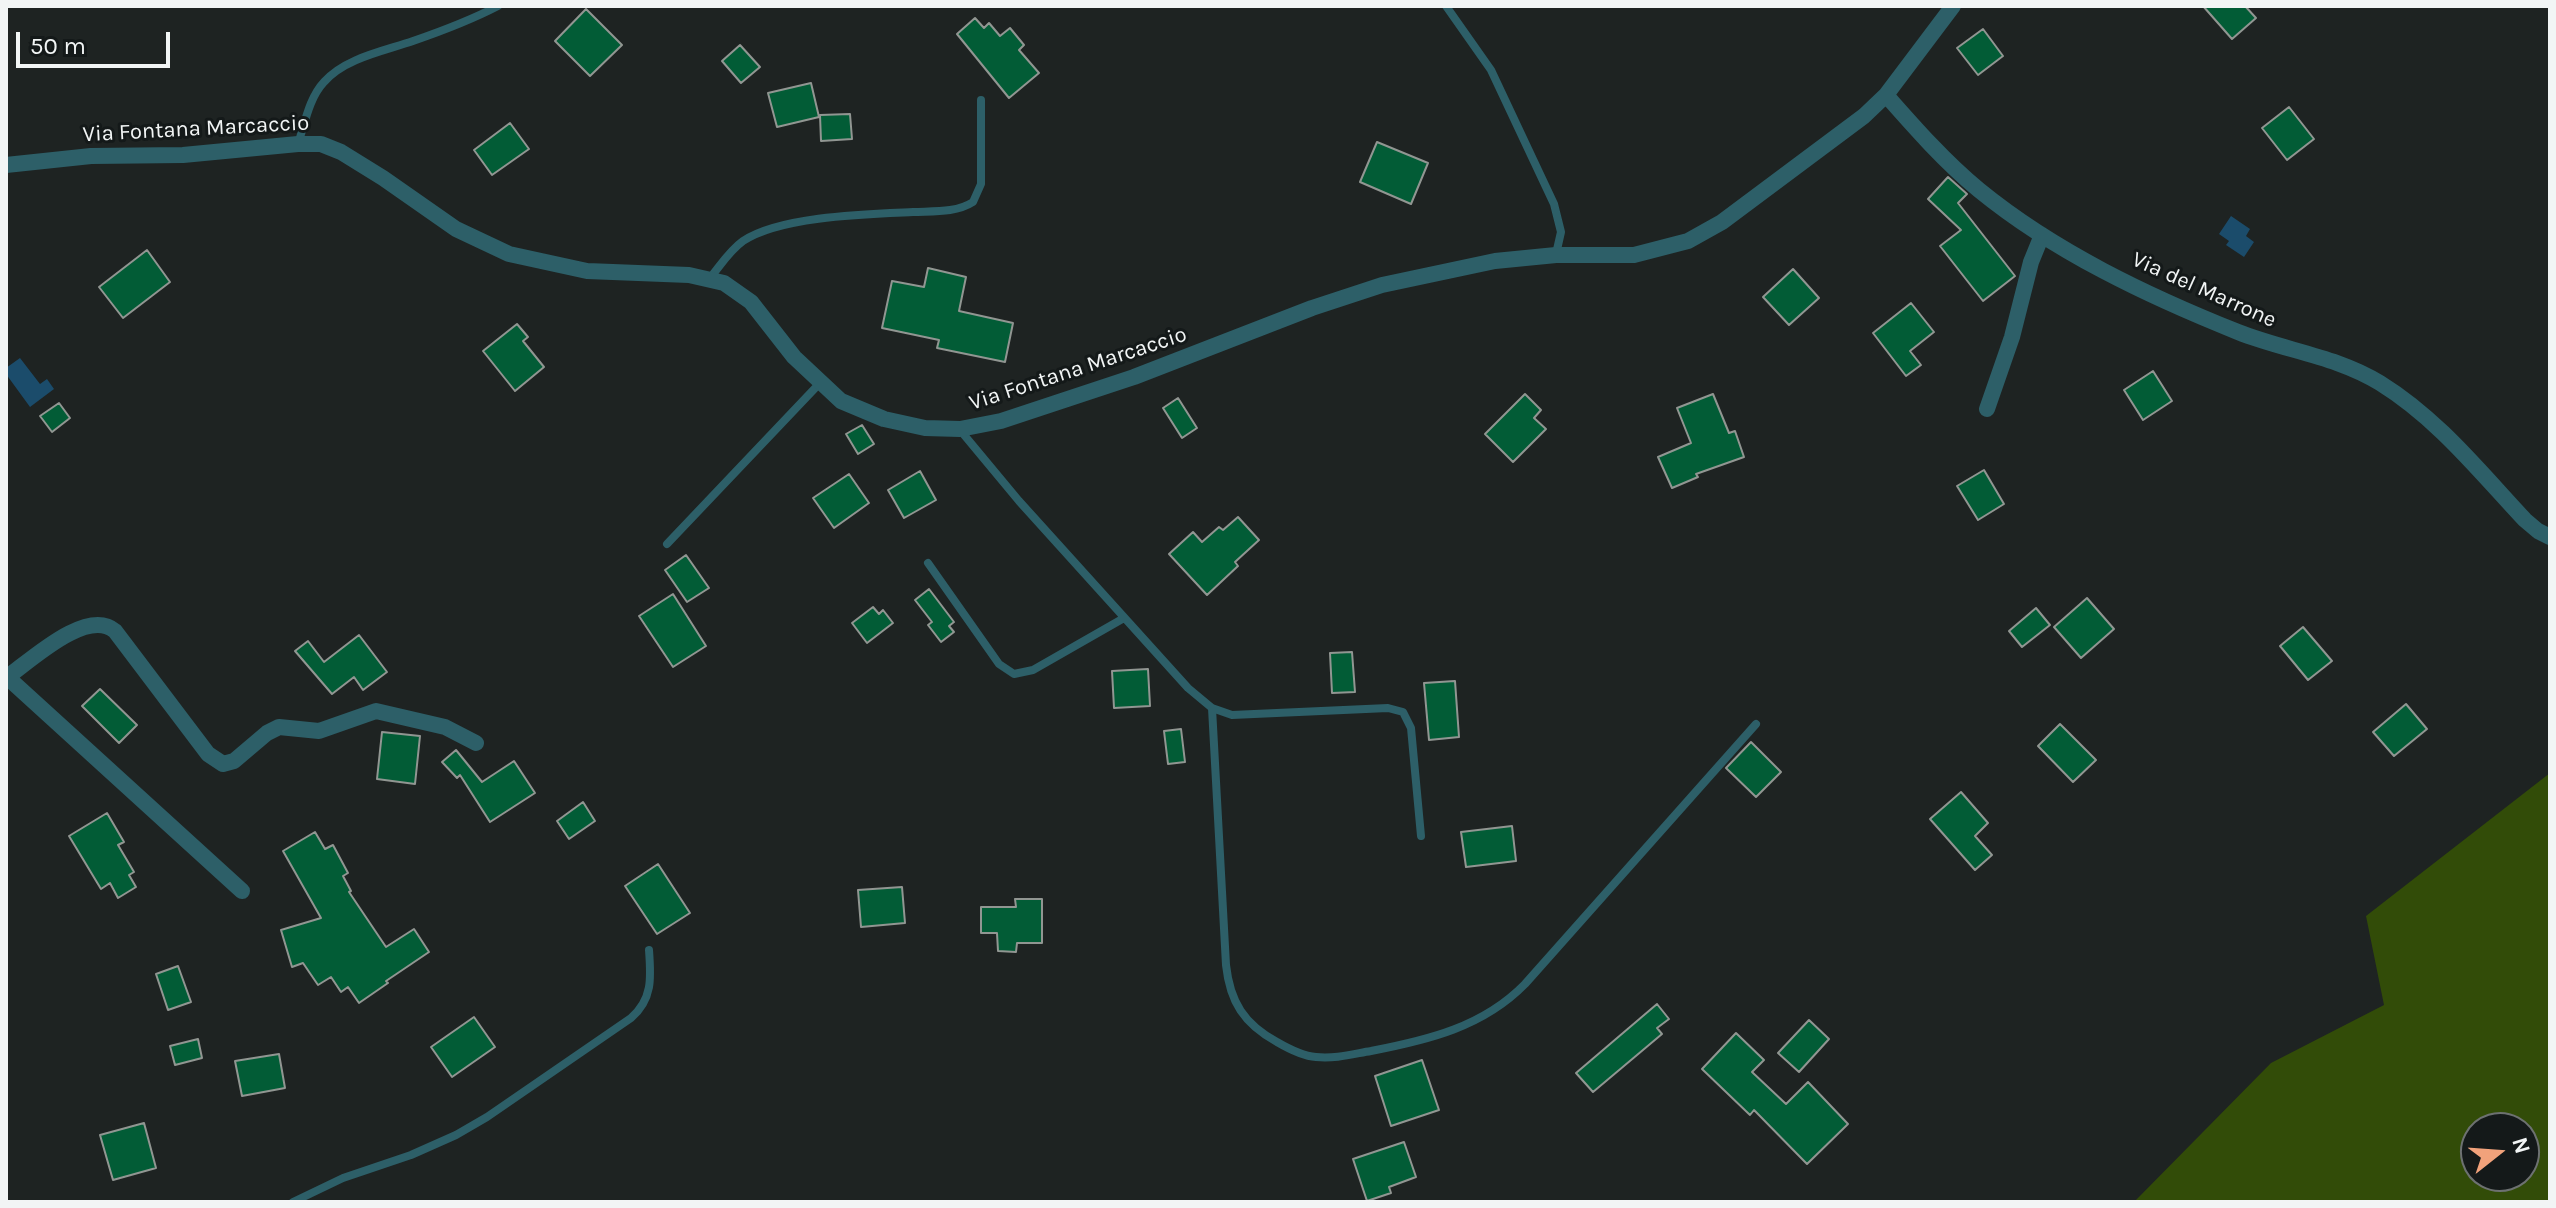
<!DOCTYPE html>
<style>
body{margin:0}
#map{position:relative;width:2556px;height:1208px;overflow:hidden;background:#1e2322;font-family:Karla,sans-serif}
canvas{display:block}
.frame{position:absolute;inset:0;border:8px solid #f2f5f5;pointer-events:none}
.north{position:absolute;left:2460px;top:1112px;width:80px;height:80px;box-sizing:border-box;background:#141919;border:2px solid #6d7171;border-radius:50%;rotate:73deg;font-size:22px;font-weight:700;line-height:32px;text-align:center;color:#f2f5f5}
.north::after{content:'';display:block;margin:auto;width:28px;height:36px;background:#f1a27b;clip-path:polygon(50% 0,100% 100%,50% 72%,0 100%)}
.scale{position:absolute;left:16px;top:32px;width:154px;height:36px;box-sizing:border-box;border:4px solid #f2f5f5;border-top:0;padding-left:10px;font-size:24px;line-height:28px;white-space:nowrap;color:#f2f5f5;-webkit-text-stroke:6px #141919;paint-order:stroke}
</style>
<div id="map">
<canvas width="2556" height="1208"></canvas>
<div class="frame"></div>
<div class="north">N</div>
<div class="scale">50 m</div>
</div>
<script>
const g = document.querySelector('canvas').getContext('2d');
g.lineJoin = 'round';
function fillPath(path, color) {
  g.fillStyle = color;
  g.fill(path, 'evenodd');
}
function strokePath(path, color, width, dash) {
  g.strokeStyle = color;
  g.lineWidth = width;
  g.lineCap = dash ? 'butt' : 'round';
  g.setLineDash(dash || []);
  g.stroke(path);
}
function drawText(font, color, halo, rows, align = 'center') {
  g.font = font + ' Karla,sans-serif';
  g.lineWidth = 6;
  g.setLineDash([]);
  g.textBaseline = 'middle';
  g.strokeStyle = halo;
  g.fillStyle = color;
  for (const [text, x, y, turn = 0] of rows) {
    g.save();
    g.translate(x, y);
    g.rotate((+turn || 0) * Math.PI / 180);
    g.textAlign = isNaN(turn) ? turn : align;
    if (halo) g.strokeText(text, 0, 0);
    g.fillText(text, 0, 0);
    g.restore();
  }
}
fillPath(new Path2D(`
 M2550,773V1202H2134L2271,1063L2384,1005L2366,916ZM2476,1128H2524V1176H2476Z`), '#324c08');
fillPath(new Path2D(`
 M2231,216L2250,229L2246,236L2254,242L2244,257L2226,245L2229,241L2219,234Z
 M20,358L40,384L47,379L54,389L30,407L6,374V368Z`), '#1b4c6b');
const building = new Path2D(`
 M2203,6H2245L2256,18L2232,39Z
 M586,9L622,45L590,76L555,41Z
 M975,18L984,28L989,23L1000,36L1010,28L1024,45L1019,50L1039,73L1009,98L957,34Z
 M1983,29L2003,56L1978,75L1957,48Z
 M740,45L760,67L741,83L722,61Z
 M811,83L819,117L777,127L768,93Z
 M2289,107L2314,139L2287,160L2262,128Z
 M850,114L852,139L821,141L820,115Z
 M510,123L529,149L492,175L474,150Z
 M1377,142L1428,163L1411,204L1360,182Z
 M1948,177L1967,194L1958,203L2015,276L1983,301L1940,246L1961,230L1928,199Z
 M147,250L170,282L123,318L99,287Z
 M928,268L966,277L959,311L1013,323L1005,362L937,348L939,340L882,328L892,281L924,287Z
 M1793,269L1819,298L1789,325L1763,297Z
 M1911,303L1934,332L1910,351L1921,365L1906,376L1873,333Z
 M517,324L528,337L523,341L544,367L515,391L483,351Z
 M2153,371L2172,401L2143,420L2124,390Z
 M1525,394L1541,410L1534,418L1546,429L1513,462L1485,434Z
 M1713,394L1729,433L1735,431L1744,457L1696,474L1698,477L1672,488L1658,457L1691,443L1677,408Z
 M1178,398L1197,428L1182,438L1163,408Z
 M59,403L70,418L52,432L40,416Z
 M862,425L874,444L858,454L846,434Z
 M1984,470L2004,504L1978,520L1957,486Z
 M920,471L936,500L904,518L888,490Z
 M849,474L869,503L834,528L813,498Z
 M1238,517L1259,540L1235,562L1238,566L1207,595L1169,554L1193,532L1202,542L1219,527L1223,530Z
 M686,555L709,588L687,602L665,570Z
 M929,589L954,622L949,626L954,632L941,642L928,625L932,622L915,600Z
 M673,594L706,646L673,667L639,616Z
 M2087,598L2114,629L2081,658L2054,627Z
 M873,607L879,614L883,610L893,623L867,643L852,623Z
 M2036,608L2050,625L2022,647L2009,631Z
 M2303,627L2332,661L2308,680L2280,646Z
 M359,635L387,672L363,690L354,677L332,694L295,651L308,641L324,662Z
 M1352,652L1355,692L1332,693L1330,653Z
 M1148,669L1150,706L1114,708L1112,671Z
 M1455,681L1459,737L1429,740L1424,683Z
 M100,689L137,725L119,743L82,706Z
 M2406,704L2427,729L2394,756L2373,732Z
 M2060,724L2096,760L2073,782L2038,746Z
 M1181,729L1185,762L1168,764L1164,731Z
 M382,732L420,736L415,784L377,779Z
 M1751,742L1781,772L1756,797L1726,768Z
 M456,750L482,782L514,761L535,793L490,822L460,775L457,778L442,762Z
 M1961,792L1988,823L1975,836L1992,855L1975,870L1930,819Z
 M583,802L595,821L569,839L557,821Z
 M107,813L124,842L118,845L134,872L129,875L136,887L118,898L110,883L101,889L69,836Z
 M1512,826L1516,861L1466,867L1461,832Z
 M315,832L325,849L333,845L348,873L343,876L351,891L349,892L386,947L414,929L429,952L386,981L388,983L359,1003L348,987L341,992L331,977L318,985L303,963L292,967L281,930L321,918L283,851Z
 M658,864L690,913L657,934L625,886Z
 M902,887L905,923L861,927L858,890Z
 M1015,899H1042V943H1017L1016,952L998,951L997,933H981V907H1016Z
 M178,966L191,1002L168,1010L156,974Z
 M1657,1004L1669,1019L1657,1028L1662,1034L1593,1092L1576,1073Z
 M474,1017L495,1047L452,1077L431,1047Z
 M1809,1020L1829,1039L1799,1072L1778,1053Z
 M1736,1033L1764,1060L1752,1072L1786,1104L1808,1082L1848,1124L1807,1164L1754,1110L1750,1115L1702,1069Z
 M198,1039L202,1058L175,1065L170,1046Z
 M279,1054L285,1088L242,1096L235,1061Z
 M1422,1060L1439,1110L1391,1126L1375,1076Z
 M144,1123L156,1168L113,1180L100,1135Z
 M1404,1142L1416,1177L1389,1187L1391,1193L1367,1201L1353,1159Z`);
fillPath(building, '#025c36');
strokePath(building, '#919692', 2);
strokePath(new Path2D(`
 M1446,6L1491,70L1554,204L1561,232L1556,254
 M298,144C305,123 309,98 324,82C345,58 384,51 413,41C442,31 471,20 498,6
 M710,278C720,266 729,251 743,241C780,216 868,214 913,212C933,211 956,213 973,202L981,184V100
 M960,430L1019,501L1188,688L1212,708L1232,715L1388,708L1403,712L1411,728L1421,836
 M667,544L819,384
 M928,563L999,664L1014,674L1033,670L1124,618
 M1212,708L1226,965C1230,1002 1244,1024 1277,1042C1289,1049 1302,1056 1316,1057C1335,1059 1353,1054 1371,1051C1428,1040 1483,1027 1525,984L1756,724
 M293,1202L343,1178L411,1155L456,1135L487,1117L631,1018C653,999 651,977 649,950`), '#2d5f68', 8);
strokePath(new Path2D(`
 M1886,95C1915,128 1945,162 1979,190C2055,252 2148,296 2238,332C2286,351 2336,356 2380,383C2438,419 2479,471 2525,520L2538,531L2550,537
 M6,165L91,156L183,155L298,144H321L341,152L383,178L456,229L509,254L587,271L689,275L724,283L751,302L794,357L841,401L884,419L925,428L960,429L1001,421L1134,377L1312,308L1382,285L1495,261L1556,255H1634L1688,241L1722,222L1864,116L1886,95L1953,6
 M1987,409L2012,337L2031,262L2042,235
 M7,677L242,891
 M6,678C30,661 87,607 115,631L208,754L223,764L234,761L267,733L279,727L319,731L376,711L445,727L476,743`), '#2d5f68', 16);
drawText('22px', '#f2f5f5', '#141919', [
 ["Via Fontana Marcaccio",196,129,-3],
 ["Via del Marrone",2204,290,24],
 ["Via Fontana Marcaccio",1078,369,-18]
]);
</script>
